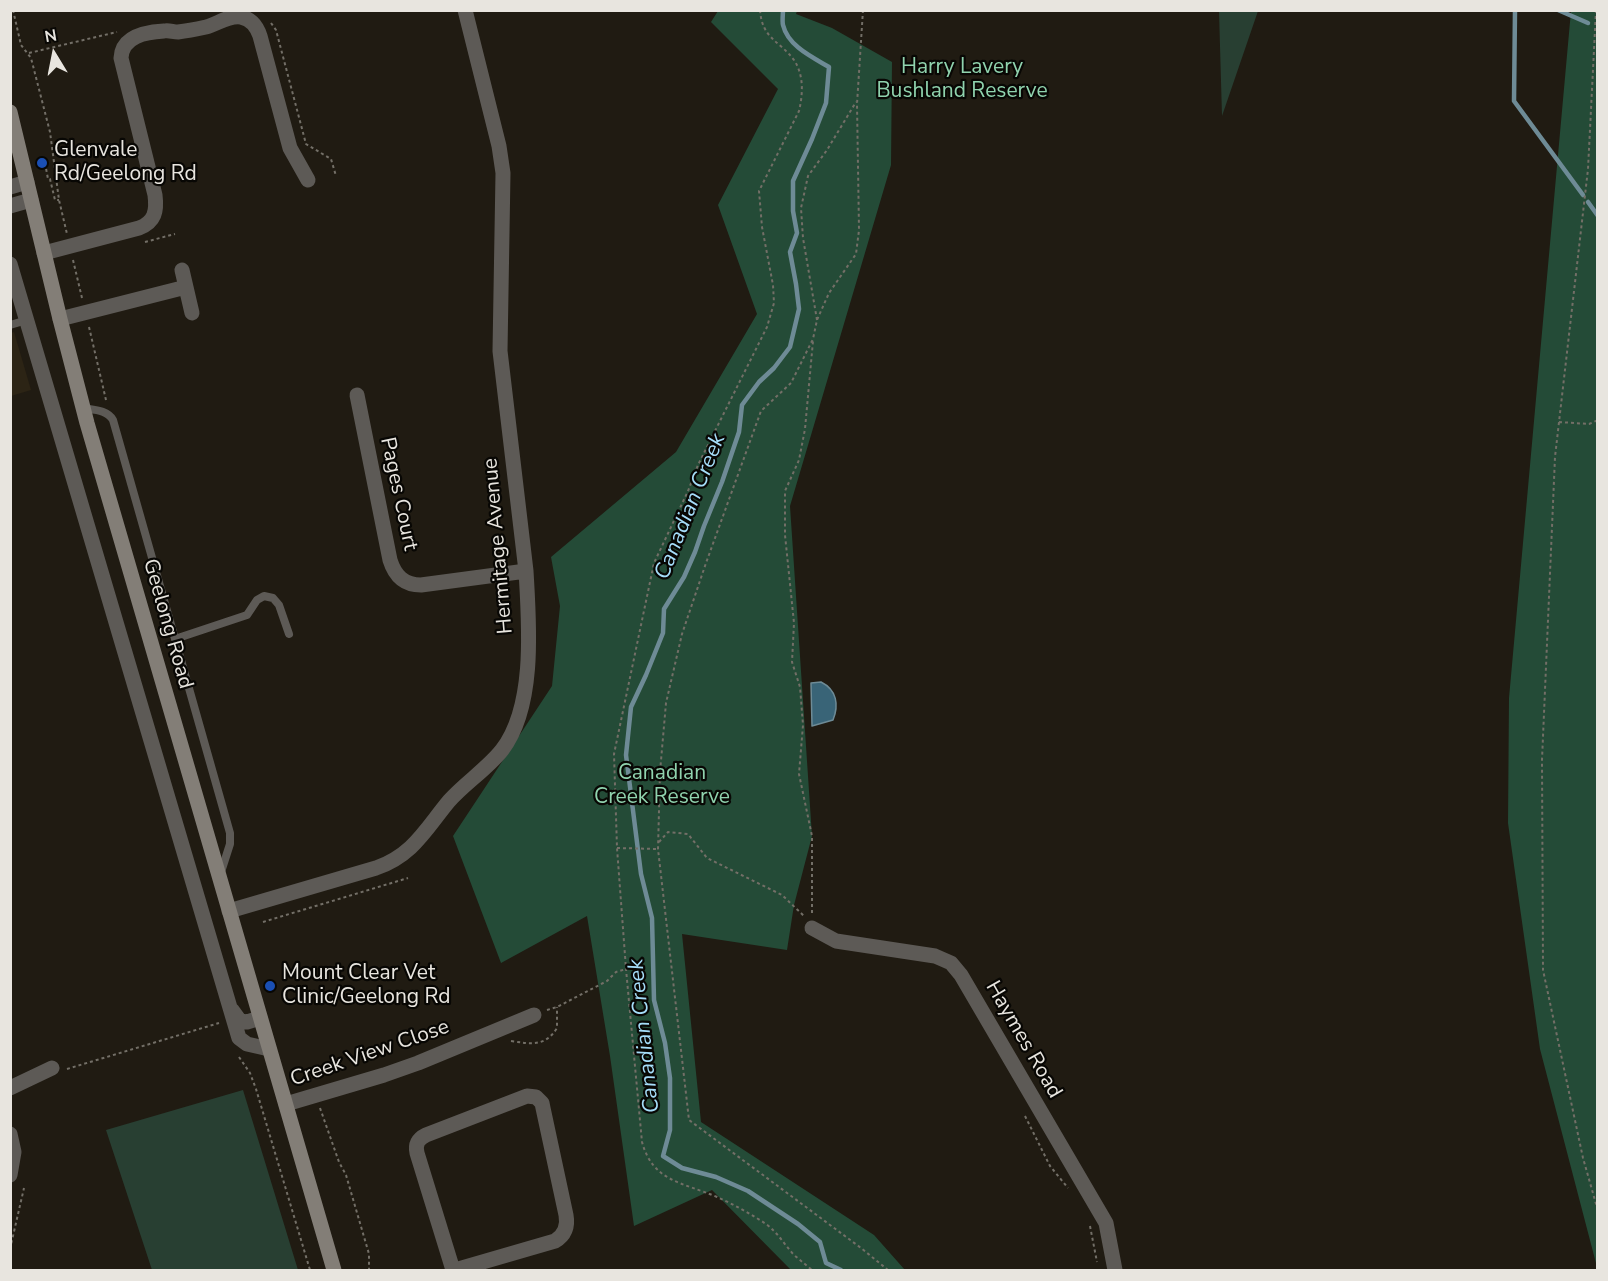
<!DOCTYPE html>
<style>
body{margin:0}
#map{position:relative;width:1608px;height:1281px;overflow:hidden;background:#201b12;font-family:"Nunito Sans",sans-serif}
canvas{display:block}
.frame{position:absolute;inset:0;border:12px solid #e8e5df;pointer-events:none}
.north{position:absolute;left:24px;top:24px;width:60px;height:60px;-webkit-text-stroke:4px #080704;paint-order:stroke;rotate:350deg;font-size:16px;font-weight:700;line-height:24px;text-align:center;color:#e8e5df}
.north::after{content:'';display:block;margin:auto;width:21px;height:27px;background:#e8e5df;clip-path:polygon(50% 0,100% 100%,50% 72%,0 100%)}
</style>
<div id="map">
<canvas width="1608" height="1281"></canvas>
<div class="frame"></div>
<div class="north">N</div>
</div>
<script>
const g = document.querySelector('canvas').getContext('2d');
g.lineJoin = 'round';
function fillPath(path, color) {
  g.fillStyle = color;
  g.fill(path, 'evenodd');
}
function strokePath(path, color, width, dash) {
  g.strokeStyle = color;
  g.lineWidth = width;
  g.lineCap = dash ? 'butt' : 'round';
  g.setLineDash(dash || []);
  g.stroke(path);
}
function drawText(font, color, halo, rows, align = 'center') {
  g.font = font + ' "Nunito Sans",sans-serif';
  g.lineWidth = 4.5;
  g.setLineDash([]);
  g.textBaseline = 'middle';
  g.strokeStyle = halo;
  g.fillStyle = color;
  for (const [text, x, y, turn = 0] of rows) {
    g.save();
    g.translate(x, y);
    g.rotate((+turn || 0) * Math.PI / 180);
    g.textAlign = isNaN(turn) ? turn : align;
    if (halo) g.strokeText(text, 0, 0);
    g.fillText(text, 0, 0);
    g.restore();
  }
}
fillPath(new Path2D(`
 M14,332L31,390L11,396V333Z`), '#2c2415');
fillPath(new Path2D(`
 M1219,11H1258L1222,116Z
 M243,1090L298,1270H152L106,1130Z`), '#283f32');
fillPath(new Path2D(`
 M718,11H797L796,14L832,28L892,62L891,165L790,506L812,836L794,905L787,950L682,934L701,1122L874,1235L905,1270H791L712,1190L634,1226L610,1056L587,916L501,963L453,836L552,686L560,606L551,557L676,452L757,314L718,205L778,89L711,22Z
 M1571,11H1598L1597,1267L1540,1049L1508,823L1509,698Z`), '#244b37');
const water = new Path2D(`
 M821,682C837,690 839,705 833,720L812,726L811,683Z`);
fillPath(water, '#396477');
strokePath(water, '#6e8b96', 1.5);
strokePath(new Path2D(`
 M783,10C783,15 782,21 783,25C788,46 812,57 829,67L826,103L812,139L793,181V211L797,233L790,252L796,284L799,309L790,347L774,368L759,382L742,405L739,432L722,482L704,526L695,552L684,577L664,609L663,633L646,675L631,707L626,755L641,874L652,918L654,1000L665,1043L670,1078V1130L663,1156L682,1168L716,1177L748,1191L798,1224L820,1242L826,1263L841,1270
 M1515,10L1514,101L1583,195
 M1558,10L1588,23
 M1588,202L1598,216`), '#6e8b96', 4.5);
strokePath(new Path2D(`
 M13,10L21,45L31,58L50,132L59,200L67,234
 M760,10C762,39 780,41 794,60C804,75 803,94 799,111L759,191L762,227L773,285L774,303L767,327L698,465L688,491L654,563L614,754L617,848L626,969L642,1142C653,1182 682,1182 717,1197C733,1204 751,1214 766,1224C778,1233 784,1244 794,1255C800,1260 806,1265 812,1270
 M863,10L857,104L859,230L856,254L829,293L817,320L813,339L791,383L761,411L706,563L682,634L666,703L660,772L658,849L689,1120L861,1248L888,1270
 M1596,10L1588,169L1555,457L1542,760L1543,970L1583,1158L1598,1211
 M271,23L276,30L306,144L331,159L336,176
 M29,53L117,32
 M45,163L48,179H50L55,200H59
 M145,242L175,234
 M73,260L82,298
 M817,320L803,238L801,208L808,176L827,150L856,102
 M89,327L106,400
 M1559,422L1589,424L1598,420
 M659,842L668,832L688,834L707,858L782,895L804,916
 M617,848L658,849
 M812,913V836L799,774L803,725L800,687L792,662L794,623L785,535V491L799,460L805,429L813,341
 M263,922L408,878
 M547,1010L557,1007L607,981L616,972L626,969
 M511,1041C531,1044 545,1047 557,1028V1007
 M239,1057L250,1073L256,1089L310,1270
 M67,1069L219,1023
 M320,1108L339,1162L346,1175L369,1254V1270
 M1025,1116L1050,1166L1068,1188
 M1090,1226L1097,1262
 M10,1249L24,1188`), '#736f67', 2, [3, 3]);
strokePath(new Path2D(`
 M10,325L27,320
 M83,408C94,410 107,410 113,420L230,833V844L221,872
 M175,639L247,615L257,600L264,596L273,598L279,605L289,634`), '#5d5a56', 8);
strokePath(new Path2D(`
 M10,187L27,182
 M10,206L31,200
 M44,253L139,228C155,222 157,211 155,195L121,58C122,36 146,32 164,31C169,30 173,32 178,32C187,31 197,29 206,27C218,24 228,15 241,17C252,19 257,27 260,36L290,148L308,180
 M10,264L239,1038L247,1044L269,1049
 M182,270L192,313
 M60,319L186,287
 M357,395L390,560C395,576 404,585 421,585L526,571
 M229,911L376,868C413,855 425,830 449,801C465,783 487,769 502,750C536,706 529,623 526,571L500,351L503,173L499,146L465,10
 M812,928L836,941L935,956L951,963L961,975L1106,1223L1115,1270
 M232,1010L240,1021L247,1022L260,1018
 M10,1088L52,1068
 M286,1104L384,1075L418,1063L534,1015
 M10,1134L14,1152L10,1175
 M453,1270L417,1153C415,1144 418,1139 426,1135L527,1096L536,1097L542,1103L543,1108L566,1215C568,1226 565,1235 555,1241L455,1270`), '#5d5a56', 15);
strokePath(new Path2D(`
 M10,112L60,319L87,423L334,1270`), '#837e77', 15);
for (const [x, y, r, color] of [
 [42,163,6,"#1a4fb4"],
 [270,986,6,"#1a4fb4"]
]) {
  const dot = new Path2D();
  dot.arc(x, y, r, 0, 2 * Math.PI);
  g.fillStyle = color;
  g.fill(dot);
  strokePath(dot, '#080704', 2);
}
drawText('21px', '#90d3ae', '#080704', [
 ["Harry Lavery",962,68],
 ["Bushland Reserve",962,92],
 ["Canadian",662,774],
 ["Creek Reserve",662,798]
]);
drawText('21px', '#e8e5df', '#080704', [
 ["Glenvale",54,151],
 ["Rd/Geelong Rd",54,175],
 ["Mount Clear Vet",282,974],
 ["Clinic/Geelong Rd",282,998]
], 'left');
drawText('21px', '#e8e5df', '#080704', [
 ["Pages Court",398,494,78],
 ["Hermitage Avenue",499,546,-95],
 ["Geelong Road",167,624,74],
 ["Haymes Road",1023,1040,60],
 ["Creek View Close",370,1054,-19]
]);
drawText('italic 22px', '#a5ddf9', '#080704', [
 ["Canadian Creek",691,507,-68],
 ["Canadian Creek",645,1036,-96]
]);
</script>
